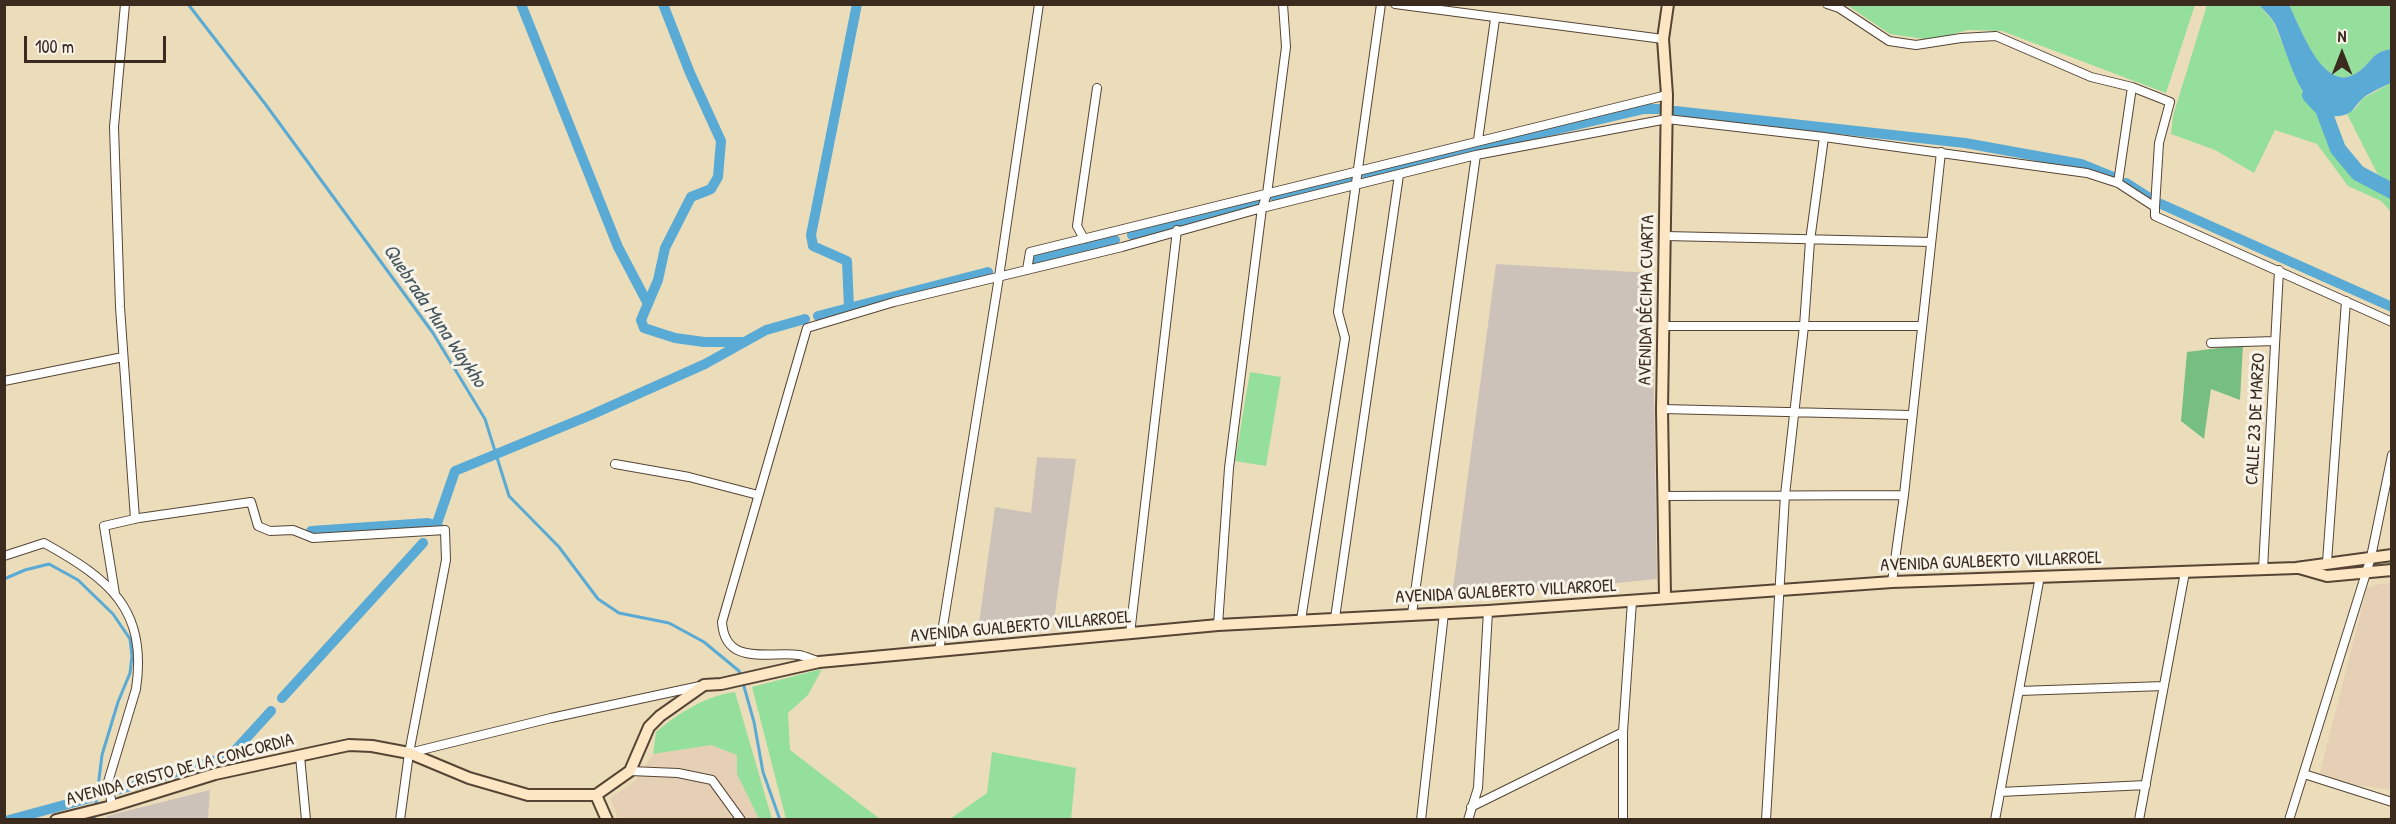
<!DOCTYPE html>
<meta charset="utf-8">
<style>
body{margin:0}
#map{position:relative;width:2396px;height:824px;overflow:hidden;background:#ecddba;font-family:"Patrick Hand",sans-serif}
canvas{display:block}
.frame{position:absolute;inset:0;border:6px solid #3b2a1e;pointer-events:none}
.north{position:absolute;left:2312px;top:24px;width:60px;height:60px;-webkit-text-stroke:4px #f7f3e8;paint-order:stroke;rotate:0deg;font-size:16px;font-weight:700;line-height:24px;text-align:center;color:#3b2a1e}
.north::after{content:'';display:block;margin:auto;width:21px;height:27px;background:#3b2a1e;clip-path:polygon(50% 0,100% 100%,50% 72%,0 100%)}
.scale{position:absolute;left:24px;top:36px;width:142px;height:27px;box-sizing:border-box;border:3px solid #3b2a1e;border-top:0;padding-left:8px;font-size:18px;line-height:21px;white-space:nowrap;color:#3b2a1e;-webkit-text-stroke:4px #f7f3e8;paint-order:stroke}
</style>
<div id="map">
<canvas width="2396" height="824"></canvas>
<div class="frame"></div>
<div class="north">N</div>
<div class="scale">100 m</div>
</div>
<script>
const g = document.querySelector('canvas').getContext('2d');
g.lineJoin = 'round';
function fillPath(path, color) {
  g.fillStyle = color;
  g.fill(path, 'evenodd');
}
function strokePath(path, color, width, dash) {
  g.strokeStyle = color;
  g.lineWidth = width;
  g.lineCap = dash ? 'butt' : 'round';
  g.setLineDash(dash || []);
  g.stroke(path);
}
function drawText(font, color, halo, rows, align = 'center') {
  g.font = font + ' "Patrick Hand",sans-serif';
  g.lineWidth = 6;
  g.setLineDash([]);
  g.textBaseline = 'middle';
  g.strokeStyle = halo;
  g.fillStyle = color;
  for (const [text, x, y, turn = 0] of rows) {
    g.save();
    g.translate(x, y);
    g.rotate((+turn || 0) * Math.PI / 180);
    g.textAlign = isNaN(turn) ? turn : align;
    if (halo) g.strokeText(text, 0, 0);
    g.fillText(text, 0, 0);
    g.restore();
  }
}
fillPath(new Path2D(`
 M2391,583V790L2318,780L2367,588L2374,585Z
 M711,745L737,755V774L759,819H618L610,798L635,781L653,754Z`), '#e6d0b5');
fillPath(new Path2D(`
 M1496,264L1652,273L1657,579L1478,597L1452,596Z
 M1037,457L1076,459L1054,620L979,623L995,507L1031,513Z
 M210,790L208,819H107V816Z`), '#ccc2b9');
fillPath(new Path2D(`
 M1847,5H2195L2166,93L2002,31L1968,30L1931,40L1890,34Z
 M2207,5H2259L2273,21L2305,98L2320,111L2330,148L2353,177L2391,199V212L2381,201L2348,186L2317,144L2275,130L2254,173L2215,150L2171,134L2173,116Z
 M2289,5H2391V49C2371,52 2373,62 2358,72C2324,97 2301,28 2289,5Z
 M2391,83V184L2377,173L2347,114L2356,108L2362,99Z
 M1250,372L1281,377L1266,466L1235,461Z
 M822,669L808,695L788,713L790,750L880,819H786L752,687Z
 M735,692L772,819H759L737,774V755L711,745L653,754L656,732C679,713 705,696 735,692Z
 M992,752L1076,768L1071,819H950L987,793Z`), '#94df9b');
fillPath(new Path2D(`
 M2243,345L2240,400L2211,389L2204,439L2181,421L2187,352Z`), '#77be83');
fillPath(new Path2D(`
 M2259,5H2289C2301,28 2324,97 2358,72C2373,62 2371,52 2391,49V83C2382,87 2371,92 2363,98C2357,103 2354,111 2347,114C2303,131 2287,47 2274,22C2270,16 2264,10 2259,5Z`), '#59aad4');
strokePath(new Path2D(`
 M188,4L266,105L433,333L485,419L509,496L559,547L598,599L619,613L669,623L704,642L739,671L741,677
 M4,579L25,570L49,564L78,580L113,614L130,639L132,656L130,673L118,702L102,755L94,820
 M743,683L754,722L763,772L780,820`), '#59aad4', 3);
strokePath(new Path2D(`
 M521,4L618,247L648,304
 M663,4L690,73L721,141L718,177L711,189L691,197L665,248L658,280L641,320L644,328L675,338L704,342H743
 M1675,111L1965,143L2081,164L2113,177
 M1366,174L1644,109H1659
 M2126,183L2148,197
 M1275,197L1350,178
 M2161,204L2392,307
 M1132,235L1259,201
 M1036,260L1115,240
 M849,308L847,261L813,246L811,235L857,4
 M818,316L988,272
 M435,529L455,471L591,415L705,364L766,330L805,319
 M311,531L428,523L438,526
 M282,698L423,543
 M117,790L230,756L271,711
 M9,820L90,798`), '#59aad4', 10);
strokePath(new Path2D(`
 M2310,95L2323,109L2338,149L2358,173L2392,191`), '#59aad4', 16);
const street = new Path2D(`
 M125,4L114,127L120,307L135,519
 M1395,4L1663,39
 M1827,4L1839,8L1889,41L1916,45L1961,38L1996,36L2091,77L2132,87L2170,102L2159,143L2155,207
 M1478,140L1495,19
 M2118,183L2132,87
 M1665,236L1931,242
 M1084,239L1077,226L1097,88
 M1027,270L1030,252L1667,95
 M1663,326H1922
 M2211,343L2275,341
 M4,381L123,357
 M1662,409L1911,415
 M615,464L689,477L758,495
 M1663,496L1904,495
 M4,556L44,543C109,579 148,609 136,689L108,782L112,806
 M2327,562L2346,301
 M2263,569L2279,270
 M1892,582L1904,495L1941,152
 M115,594L104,526L139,518L251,502L258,526L270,531L293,530L313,538L445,530L446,560L409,753L400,820
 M1412,614L1476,155
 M1335,618L1399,175
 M1301,620L1345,338L1338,312L1381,4
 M1218,625L1229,468L1262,208L1267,194L1286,47L1283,4
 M1130,634L1177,230
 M939,651L999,277L1039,4
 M817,661C811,659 805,656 799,655C769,651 725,667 722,622L807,328L894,302L1122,247L1262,208L1476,155L1667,119L1824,137L2087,173L2118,183L2155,207V216L2392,322
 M2019,691L2164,686
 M409,753L551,718L700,686
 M300,756L306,820
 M630,771L678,773L712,780L741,820
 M2304,774L2392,802
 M2000,792L2146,785
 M1471,807L1623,732
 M1421,820L1444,613
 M1468,820L1478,788L1488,611
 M1623,820V732L1632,601
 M1766,820L1785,495L1804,326L1810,241L1824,137
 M1995,820L2040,576
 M2139,820L2185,572
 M2289,820L2371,557L2392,455`);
const secondary = new Path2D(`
 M2299,568L2327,576L2392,570
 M1665,597L1662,409L1667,95L1663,39L1668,4
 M596,795L607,820
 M56,820L112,806L215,774L349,745L372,746L409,753L469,778L528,795H596L630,771L649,727L660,716L704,685L721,684L819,662L1218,625L1488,611L1892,582L2296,568L2392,555`);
strokePath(street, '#564535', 10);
strokePath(secondary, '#564535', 14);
strokePath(street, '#fff', 8);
strokePath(secondary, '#fce6c4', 10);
drawText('18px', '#3b2a1e', '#f7f3e8', [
 ["AVENIDA DÉCIMA CUARTA",1647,300,-89],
 ["CALLE 23 DE MARZO",2256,419,-87],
 ["AVENIDA GUALBERTO VILLARROEL",1991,562,-2],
 ["AVENIDA GUALBERTO VILLARROEL",1506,592,-3],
 ["AVENIDA GUALBERTO VILLARROEL",1021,627,-5],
 ["AVENIDA CRISTO DE LA CONCORDIA",180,770,-15]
]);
drawText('italic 20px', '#46575e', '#f7f3e8', [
 ["Quebrada Muna Waykho",434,316,56]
]);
</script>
